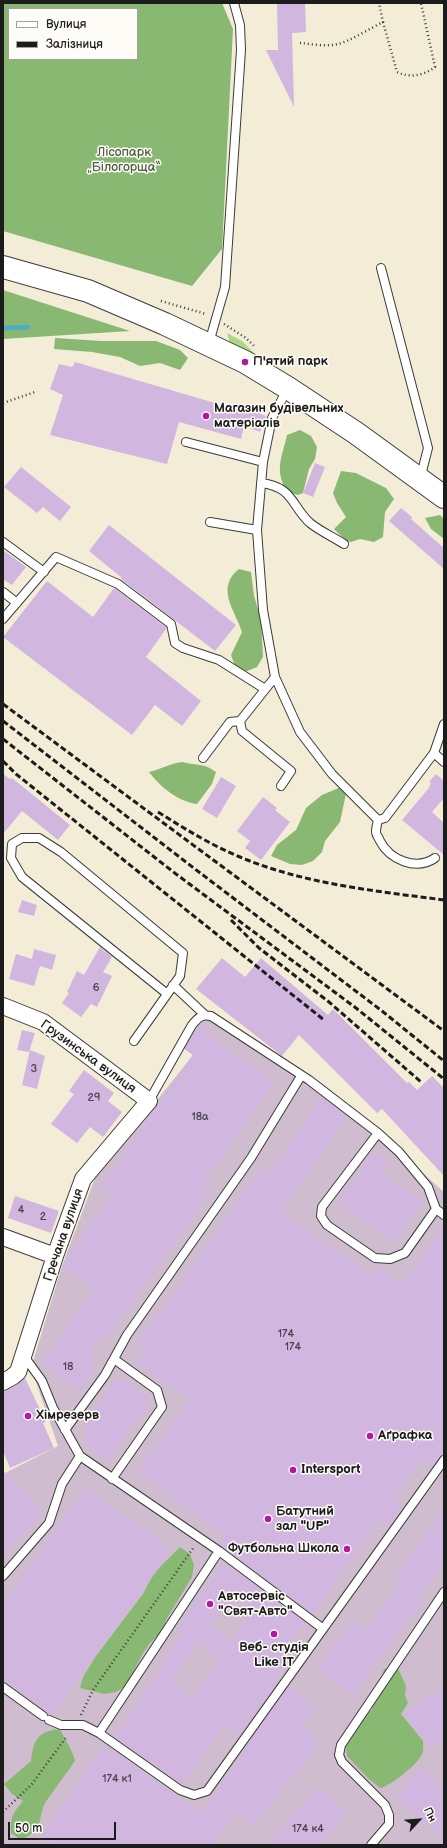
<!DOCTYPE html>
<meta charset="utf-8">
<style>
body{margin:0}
#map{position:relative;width:447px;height:1848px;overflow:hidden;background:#f3edd8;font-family:"Balsamiq Sans",sans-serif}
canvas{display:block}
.frame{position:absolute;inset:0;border:4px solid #1c1c1c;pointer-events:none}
.legend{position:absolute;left:8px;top:8px;width:130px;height:52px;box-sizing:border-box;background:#fdfcf7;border:1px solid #a3a29f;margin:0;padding:5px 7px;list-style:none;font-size:12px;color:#1c1c1c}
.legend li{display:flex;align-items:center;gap:8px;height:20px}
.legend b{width:20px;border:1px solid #a3a29f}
.north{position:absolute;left:399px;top:1800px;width:40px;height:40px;-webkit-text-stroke:3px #fdfcf7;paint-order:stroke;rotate:64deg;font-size:11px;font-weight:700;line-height:16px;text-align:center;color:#1c1c1c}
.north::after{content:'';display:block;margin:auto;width:14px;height:18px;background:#1c1c1c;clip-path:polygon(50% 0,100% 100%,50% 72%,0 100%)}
.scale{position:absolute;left:8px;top:1822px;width:108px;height:18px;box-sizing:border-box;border:2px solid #1c1c1c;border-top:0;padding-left:5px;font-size:12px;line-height:14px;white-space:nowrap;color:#1c1c1c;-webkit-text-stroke:3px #fdfcf7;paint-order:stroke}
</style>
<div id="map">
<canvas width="447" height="1848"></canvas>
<div class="frame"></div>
<ul class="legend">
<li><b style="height:5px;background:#fff"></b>Вулиця</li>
<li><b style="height:5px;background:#1c1c1c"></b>Залізниця</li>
</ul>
<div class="north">Пн</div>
<div class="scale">50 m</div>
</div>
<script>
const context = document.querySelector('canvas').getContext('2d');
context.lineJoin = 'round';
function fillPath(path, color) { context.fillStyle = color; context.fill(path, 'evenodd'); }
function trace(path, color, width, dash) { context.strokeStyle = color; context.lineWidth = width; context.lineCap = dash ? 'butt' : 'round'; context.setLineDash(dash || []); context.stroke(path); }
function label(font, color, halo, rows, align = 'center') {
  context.font = font + ' "Balsamiq Sans",sans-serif'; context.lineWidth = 3; context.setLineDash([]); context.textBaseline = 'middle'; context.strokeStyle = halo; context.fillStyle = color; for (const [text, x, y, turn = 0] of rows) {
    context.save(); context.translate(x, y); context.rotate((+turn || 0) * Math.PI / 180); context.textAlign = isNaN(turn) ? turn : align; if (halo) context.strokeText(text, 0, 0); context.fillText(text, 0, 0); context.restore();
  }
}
fillPath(new Path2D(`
 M205,1012L366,1122L444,1192V1845H3V1474L58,1446L31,1368L62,1266L95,1178L193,1055L180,1046Z`), '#cfbdcf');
fillPath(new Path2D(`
 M227,333L242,341L262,361L230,343Z`), '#acd884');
fillPath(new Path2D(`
 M3,3H222L233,29L222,249L192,286L3,231ZM9,9H137V59H9Z
 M3,290L130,331L3,339Z
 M55,338L102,341H156L180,350L188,358L180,370L160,363L140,366L120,357L92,352L54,349Z
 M300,430L311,436L317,447L315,459L309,469L303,493L298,495L287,492C274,469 282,458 287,435Z
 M341,471L356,473L386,488L394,499L385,512L383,537L374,542L360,539L351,542L346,541L334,529L346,517L337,503L333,493Z
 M440,515L444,519V539L431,529L425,518Z
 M239,569L251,572L254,596L261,619L263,657L257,667L245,672L235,666L231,655L242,632C235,610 215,588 239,569Z
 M183,762C198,766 204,763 216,772L212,784L197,804C179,802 160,787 149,772C162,769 171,763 183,762Z
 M348,784L340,822L325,841L322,852L313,861L302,865L290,864L271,856L277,845L296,830L306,808L322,795Z
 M180,1547L190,1554L194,1565L192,1577L166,1620L162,1631L150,1643L143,1653L126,1686L116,1692L104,1694L80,1688L83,1677L96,1656L143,1594L154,1573Z
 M397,1666L406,1686L405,1695L408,1703L401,1714L423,1741C423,1744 424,1750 422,1754C418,1764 391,1786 380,1788L369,1779L347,1756L345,1741L357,1724L372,1710L384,1669Z
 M60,1729C65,1741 72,1748 75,1761C66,1774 56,1787 47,1800C35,1818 48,1827 21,1840L11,1833C10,1817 13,1813 23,1801L12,1794L4,1784L31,1761C33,1740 38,1731 60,1729Z`), '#89b872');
trace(new Path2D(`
 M3,328L28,327`), '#48aec8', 4.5);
fillPath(new Path2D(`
 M277,3H305L306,32L292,33L294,107L266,50H278Z
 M75,362L249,413L251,410L266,416L260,432L244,426L241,439L179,422L167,464L50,435L63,395L50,389L59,364L72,367Z
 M315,463L325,467L313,497L303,493Z
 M21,467L71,507L60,521L43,507L37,513L4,487Z
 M401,508L412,517L411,519L444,548V569L389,521Z
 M109,525L236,625L215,651L121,579L122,578L89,551Z
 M3,550L26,567L12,585L3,579Z
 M47,581L93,617L114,588L166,627V629L146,657L201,701L182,726L155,705L132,735L3,637Z
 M3,774L10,779L12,778L70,825L58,840L22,811L3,834Z
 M436,774L444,781V798L432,812L444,823V855L402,820L428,789L431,783L429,782Z
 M221,777L236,786L217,818L202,809Z
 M263,797L277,808L275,810L290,822L261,860L245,848L250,841L237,831Z
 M22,900L37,905L34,916L18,912Z
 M100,947L112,957L103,972L112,976L97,1007L91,1004L81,1017L62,1003L69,993L67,992L77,971L84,975Z
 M34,949L56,955L52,970L40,966L34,986L9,979L16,954L32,959Z
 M222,958L245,977L261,958L328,1015L333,1009L407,1083L409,1082L417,1090L432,1076L444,1088V1176L382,1109L377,1113L299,1035L282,1056L196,989Z
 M201,1024L210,1031L208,1035L274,1082L201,1186L210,1192L105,1341L100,1337L88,1352L94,1357L89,1364L96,1369L80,1392L41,1364L94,1289L62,1266L111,1195L100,1188L193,1055L185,1049Z
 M22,1030L35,1033L29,1052L17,1050Z
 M30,1050L45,1056L37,1089L22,1085Z
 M84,1070L114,1093L108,1101L122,1112L103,1137L90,1127L77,1143L51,1124L74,1094L69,1091Z
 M322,1097L347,1116L281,1212L372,1276L379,1266L403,1284L444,1225V1452L432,1467L421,1459L394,1498L402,1504L388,1526L379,1520L314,1613H312L220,1545L226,1535L138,1472L189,1399L136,1363L145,1350L137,1345L262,1167L269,1172Z
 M373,1152L387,1163L381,1172L422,1202L393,1243L337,1203Z
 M15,1196L59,1211L51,1233L8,1218Z
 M25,1378L46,1422L43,1423L54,1448L10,1468L3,1451V1392L17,1385Z
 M123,1378L151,1399L107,1461L93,1452L95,1449L84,1441L87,1419L114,1383Z
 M3,1471L40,1506L35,1511L40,1516L3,1555Z
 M86,1488L172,1550L52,1715L3,1679V1603Z
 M444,1508V1561L417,1598L422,1601L353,1695L318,1669L353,1622L365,1631L399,1584L392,1579L421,1540L422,1541Z
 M224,1562L305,1622L281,1657L287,1661L276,1676L280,1679L240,1735L224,1724L182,1785L114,1737L163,1667L160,1665L182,1632L178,1628ZM233,1593L255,1609L232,1641L210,1625ZM197,1642L219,1659L193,1697L170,1681Z
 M289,1686L316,1708L302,1726L317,1737L313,1741L314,1751L253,1825L237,1811L212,1845H57L42,1835L104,1745L106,1747L107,1746L201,1813Z
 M444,1689V1738L432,1747L405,1715L435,1691L438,1694Z
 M420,1768L444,1787V1838L396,1798Z
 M318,1787L348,1813L320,1845H267Z`), '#d1b6e0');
const lane = new Path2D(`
 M381,268L428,448L420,479
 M209,343L225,287L241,50L240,25L234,3
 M186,442L263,462
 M261,483C294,487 291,506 310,523C320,531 333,537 344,544
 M210,522L257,530
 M3,542L44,572
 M3,592L17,603
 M3,619L56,557L118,584L171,624L175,643L183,648L219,660L265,689
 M275,677L300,732L332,774L378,820L385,818L434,753L444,762
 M434,753L444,724
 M203,758L230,722L240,721
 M281,786L291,771L242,731L240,721L275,677L263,610L257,530L263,462L272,418L288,388
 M378,820C377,824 376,829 376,832C376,835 379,838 380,841C390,860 416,871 435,858
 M173,985L205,1015
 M134,1041L180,976L183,953L61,852L39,838H22L12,844L11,858L22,877L166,993
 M149,1101L192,1025C198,1018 201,1014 211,1016L309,1080L378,1133L399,1152L428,1187L436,1209L444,1215
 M378,1133L322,1207L321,1216L327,1225L375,1258L390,1259L405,1253L436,1209
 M24,1356L42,1381L53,1408L80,1456L219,1551L322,1628
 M65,1430L105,1375L127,1335L251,1158L301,1076
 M112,1479L162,1407L157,1390L114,1359
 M3,1576L49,1523L62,1484L80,1456
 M3,1687L43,1716
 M49,1720L61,1725H83L99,1733L180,1790L194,1795L207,1791L444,1460
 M99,1733L219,1551
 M371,1845L389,1824V1815L385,1805L342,1762L339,1755L341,1745L444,1592`);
const street = new Path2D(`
 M3,1006L43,1022L149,1101L83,1179L55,1256L18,1372L12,1377L3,1382
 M3,1237L55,1256`);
const secondary = new Path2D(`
 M3,267L88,291L165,324L245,362L288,388L356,433L444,497`);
trace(lane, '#3c3b38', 10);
trace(street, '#3c3b38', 18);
trace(secondary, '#3c3b38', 24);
trace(new Path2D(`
 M383,22L397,72C410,78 423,76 435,67L421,3
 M300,43C312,44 326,47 338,44C350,41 371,28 383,22L379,3
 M161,301L206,314
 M224,324L246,338L254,346
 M3,403L35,392
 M81,1715L93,1690L194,1547
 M3,1812L32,1784L67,1736`), '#3c3b38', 2.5, [1, 3]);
trace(lane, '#fff', 8);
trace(street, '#fff', 16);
trace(secondary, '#fff', 22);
trace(new Path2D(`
 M3,704L444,1031
 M3,721L195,869L382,1011L444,1061
 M3,739L176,874L356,1008L444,1079
 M3,761L16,774L324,1020
 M158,812C185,829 211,845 240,857C304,884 376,891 444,900
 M231,920L259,948L329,1002L421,1082`), '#1c1c1c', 3, [6, 3]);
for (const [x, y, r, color] of [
 [245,362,4,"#b5179e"],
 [206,416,4,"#b5179e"],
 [28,1416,4,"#b5179e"],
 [370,1436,4,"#b5179e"],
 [293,1470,4,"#b5179e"],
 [268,1519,4,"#b5179e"],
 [347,1549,4,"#b5179e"],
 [210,1604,4,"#b5179e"],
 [274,1634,4,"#b5179e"]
]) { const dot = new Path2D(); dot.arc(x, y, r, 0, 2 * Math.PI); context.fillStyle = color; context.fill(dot); trace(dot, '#fdfcf7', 1.5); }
label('11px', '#49424d', null, [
 ["6",96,988],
 ["3",34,1069],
 ["29",94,1098],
 ["18а",200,1117],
 ["4",21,1210],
 ["2",43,1217],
 ["174",286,1334],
 ["174",293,1347],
 ["18",68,1367],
 ["174 к1",117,1779],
 ["174 к4",308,1829]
]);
label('13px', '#4e5e40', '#fdfcf7', [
 ["Лісопарк",124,153],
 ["„Білогорща“",124,168]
]);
label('bold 13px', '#1c1c1c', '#fdfcf7', [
 ["П'ятий парк",253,362],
 ["Магазин будівельних",214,409],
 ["матеріалів",214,424],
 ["Хімрезерв",36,1416],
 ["Аґрафка",378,1436],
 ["Intersport",301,1470],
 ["Батутний",276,1512],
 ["зал \"UP\"",276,1527],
 ["Футбольна Школа",339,1549,"right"],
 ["Автосервіс",218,1597],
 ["\"Свят-Авто\"",218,1612],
 ["Веб- студія",274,1648,"center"],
 ["Like IT",274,1663,"center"]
], 'left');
label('13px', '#1c1c1c', '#fdfcf7', [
 ["Грузинська вулиця",88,1057,36],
 ["Гречана вулиця",64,1235,-71]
]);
</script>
